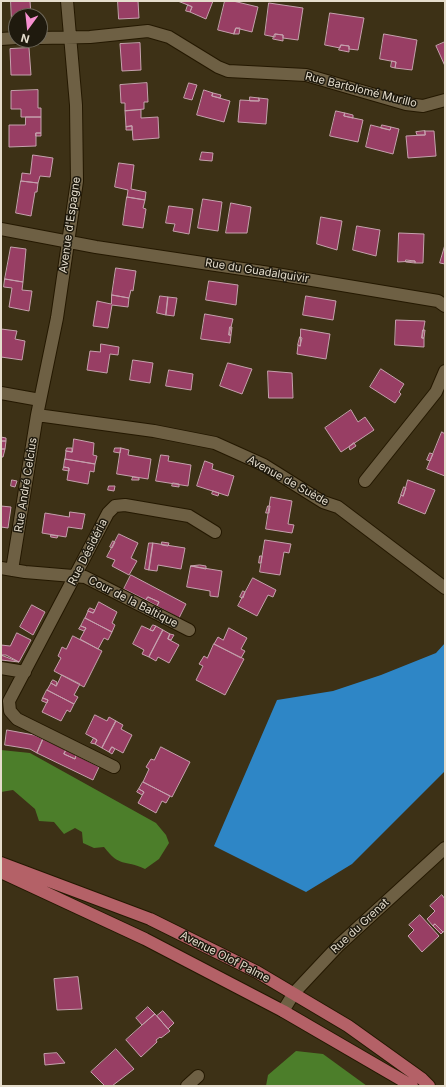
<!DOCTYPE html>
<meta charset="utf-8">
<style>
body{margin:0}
#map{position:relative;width:446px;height:1087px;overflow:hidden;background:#3d3116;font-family:Inter,sans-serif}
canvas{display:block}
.frame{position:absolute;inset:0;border:2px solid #e5ddcd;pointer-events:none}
.north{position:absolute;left:8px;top:8px;width:40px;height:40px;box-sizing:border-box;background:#1f1a0e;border:1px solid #6e685a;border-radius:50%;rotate:195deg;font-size:11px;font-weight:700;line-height:16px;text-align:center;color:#e5ddcd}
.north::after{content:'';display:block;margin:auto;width:14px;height:18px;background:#f690d0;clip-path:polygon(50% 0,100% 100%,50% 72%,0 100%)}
</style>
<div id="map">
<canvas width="446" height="1087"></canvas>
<div class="frame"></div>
<div class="north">N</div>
</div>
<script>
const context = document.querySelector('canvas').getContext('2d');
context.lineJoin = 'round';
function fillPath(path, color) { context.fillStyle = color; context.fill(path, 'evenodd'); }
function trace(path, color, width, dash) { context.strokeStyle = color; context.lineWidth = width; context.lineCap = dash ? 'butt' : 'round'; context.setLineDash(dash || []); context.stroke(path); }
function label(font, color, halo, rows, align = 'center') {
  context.font = font + ' Inter,sans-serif'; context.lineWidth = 3; context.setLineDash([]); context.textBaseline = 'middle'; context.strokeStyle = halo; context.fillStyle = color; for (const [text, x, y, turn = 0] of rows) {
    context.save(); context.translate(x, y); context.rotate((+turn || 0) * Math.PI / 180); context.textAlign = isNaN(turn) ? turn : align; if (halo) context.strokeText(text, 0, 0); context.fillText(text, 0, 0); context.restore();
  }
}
fillPath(new Path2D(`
 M1,750L30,753L156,823L166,835L169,843L159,859L145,869C124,859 120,868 104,847L94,848L83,843L82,832L75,828L64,834L54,822L39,821L35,809L13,790L1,792Z
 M296,1051L323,1054L367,1086H266L268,1075Z`), '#4c7e2a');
fillPath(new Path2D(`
 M445,643V771L352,864L306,892L214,846L277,700L333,691L381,675L436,653Z`), '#2e86c6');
const building = new Path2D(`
 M11,1H30L31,16H16V23H12Z
 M118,1H138L139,18L119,19Z
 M178,1H213L206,19L190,12L192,7Z
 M225,1H233L258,7L252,32L236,28L234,34L218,30Z
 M269,3L303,8L298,40L283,38V35L275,34V37L265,35Z
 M188,5L192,7L190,12L186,11Z
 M330,13L364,18L358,50L349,49V46L341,45L340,48L325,45Z
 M236,28H240L239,34H234Z
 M275,34L283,35V41L273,39Z
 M384,34L417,40L412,70L395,68L396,62L380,59Z
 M445,42V66L436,46Z
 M140,43L141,70L122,71L120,44Z
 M341,45L349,46V52L339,50Z
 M29,48L31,75H11L10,49Z
 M392,61L396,62L395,68L391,67Z
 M147,83L148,102H144V109L125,111V103H121L120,85Z
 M189,83L197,85L192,100L184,98Z
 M38,90V108H41V117H21V109H11V91Z
 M204,90L213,93L212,96L230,101L224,122L197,115Z
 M213,93L221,95L220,98L212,96Z
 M250,97L259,98V101H250Z
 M259,98L268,99L266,124L238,122L240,100L259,101Z
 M141,110V118L158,117L159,138L133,140L132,126L126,127L125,111Z
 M336,111L345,113L344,116L363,120L358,142L330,136Z
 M345,113L353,115V118L344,116Z
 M26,117H41V133H36V146L9,147V125H25Z
 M371,125L390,130L391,127L399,129L393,154L366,147Z
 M382,125L391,127L390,130L381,128Z
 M132,126V130H126V127Z
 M425,131H434L436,156L408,158L406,136L425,135Z
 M425,131V135H417L416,132Z
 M36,133H41V136H36Z
 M202,152L213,153L212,161L200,160Z
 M33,155L53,158L50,177L40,176L38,183L21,181L22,173L30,174Z
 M119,163L134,165L131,189L146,192L145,200L127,197L128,190L115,187Z
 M21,181L38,183L37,192H35L31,216L16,213Z
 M127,197L145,200L143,208L146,209L143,228L123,225Z
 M203,199L222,202L218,231L198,228Z
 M231,203L251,207L247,233H226Z
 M169,206L193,209L189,234L173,231L175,224L166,223Z
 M321,217L342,221L337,250L317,244Z
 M357,226L380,230L376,256L353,250Z
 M399,233L424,234L423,263H415V261L398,262Z
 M445,245V264L440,263Z
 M11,247L26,249L23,282L5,279Z
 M406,260L415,261V263L406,262Z
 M116,268L136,271L133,291L131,290L129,298L112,295Z
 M5,279L23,282L22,290L32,291L29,311L9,307L12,288L4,287Z
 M209,281L238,285L236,305L206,300Z
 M112,295L129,298L128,307L112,305L108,328L93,326L97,301L111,304Z
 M160,296L168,297L166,315L157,313Z
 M306,296L336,301L333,320L303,315Z
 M168,297L177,298L174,316L166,315Z
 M205,314L233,319L229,335H231L230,343L201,339Z
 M396,320L425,321L422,338H424V347L395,345Z
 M230,327H232L231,335H229Z
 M1,329L17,331L15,339L25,341L22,360L1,357Z
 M301,329L330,334L326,359L297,354L298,345L300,346Z
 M423,330H425L424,338H422Z
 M300,337L302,338L300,346L298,345Z
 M101,344L119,347L118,355L110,354L107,373L87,370L90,351L100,352Z
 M133,360L153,363L150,383L130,380Z
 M228,363L252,369L242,394L220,386Z
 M381,369L404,384L399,392L401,394L395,403L370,387Z
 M169,370L193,374L191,390L166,386Z
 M268,371L292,373L293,398H269Z
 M351,410L358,422L365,417L374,430L341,452L325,428Z
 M442,432L445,434V476L427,469Z
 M1,437L6,438V441H1Z
 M74,439L94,443L93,455L97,456L95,464L65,459L66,451L72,452Z
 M1,441H6L5,449H1Z
 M354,443L356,446L350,450L349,447Z
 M67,448H72V452L66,451Z
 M115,448H121L120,453L114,452Z
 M121,448L129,450L128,455L151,459L148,479L117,474Z
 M1,449H5L3,457H1Z
 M430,453L433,454L430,461L427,460Z
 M161,455L169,456L168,461L191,465L188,486L156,481Z
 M65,459L95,464L94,472L90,471L88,484L67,480L69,468L64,467Z
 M205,461L213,464L212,469L234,476L228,496L197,486Z
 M64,467L69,468V471L63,470Z
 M133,477L139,478V480H132Z
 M12,480L17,481L15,487L11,486Z
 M408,480L435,490L425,514L398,503L401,495L403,496Z
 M173,483L179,484V487L172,486Z
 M109,486H115L114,491L108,490Z
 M404,487L406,488L403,496L401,495Z
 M213,491L219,493L218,496L212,494Z
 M271,497L292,501L288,524L294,525L292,533L266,529Z
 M1,506L11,507L8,528L1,527Z
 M268,506H270L269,513H266Z
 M70,512L85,514L82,529L68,527L66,537L42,533L45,513L69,517Z
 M119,534L138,543L131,558L137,561L129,575L112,566L115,560L107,557Z
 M51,535L58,536L57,538L51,537Z
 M265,540L291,544L289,553L284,552L280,575L260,572Z
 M113,541L115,542L112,548L110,547Z
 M162,542L169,543L168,546L162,545Z
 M149,543H153L149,570L145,569Z
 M153,543L185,548L181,569L158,565L157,571L149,570Z
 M260,556H262L261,563H259Z
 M200,565L206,566V569L191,566Z
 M191,566L222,571L218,597L210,596V591L187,587Z
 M131,575L186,604L179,618L157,606L159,602L148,597L146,600L124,589Z
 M253,578L276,590L273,597L268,595L257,616L238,606Z
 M243,591L245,592L243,598L240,597Z
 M148,597L159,602L157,606L146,600Z
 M99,602L117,612L112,623L115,625L112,632L85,618L88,611L93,613Z
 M32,605L45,612L33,635L20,627Z
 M90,608L95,610L93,613L88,611Z
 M85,618L112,632L108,640L104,638L98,649L80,639L86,628L81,626Z
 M153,625L156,626L153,631L150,630Z
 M81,626L86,628L84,631L79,629Z
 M142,626L153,631L156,626L163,630L149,657L142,654L144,650L133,644Z
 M229,628L247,638L241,649L245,651L241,658L214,644L218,637L223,640Z
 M163,630L170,634L168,639L179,645L169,663L158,657L156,661L149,657Z
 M17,633L31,640L19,662L1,655V645L10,646Z
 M170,634L174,635L171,640L168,639Z
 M73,636L102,651L84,687L54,671L61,658L58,656L62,647L66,649Z
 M214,644L244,659L225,695L196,680L203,666L199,664L204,656L207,658Z
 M1,655H6L19,662L1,660Z
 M62,675L80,684L74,695L78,697L74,704L47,690L51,683L56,686Z
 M53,680L57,682L56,686L51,683Z
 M47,690L74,704L70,712L67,710L61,721L42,712L48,700L43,698Z
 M43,698L48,700L47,703L42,701Z
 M95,715L107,721L109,717L116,721L102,748L95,744L97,740L86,734Z
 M116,721L123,725L121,729L132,735L123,753L112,747L109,752L102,748Z
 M7,730L34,735L43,739L37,753L30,749L5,745Z
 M94,738L97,740L95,744L91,743Z
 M43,739L66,750L64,754L75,759L76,755L99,767L93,780L37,753Z
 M112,747L115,749L112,754L109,752Z
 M161,747L190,762L172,797L143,782L149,769L146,767L151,759L154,760Z
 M66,750L76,755L75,759L64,754Z
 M143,782L170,796L166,803L162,801L156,813L138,803L144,792L139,789Z
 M139,789L144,792L142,795L137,792Z
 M442,895L445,899V931L443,932L435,924L433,926L427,919L435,911L430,906Z
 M420,915L439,936L422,952L408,936L414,930L409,925Z
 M435,924L443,932L441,934L433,926Z
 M78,977L82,1009L57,1010L54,979Z
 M148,1007L155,1014L142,1025L136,1018Z
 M163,1011L174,1023L168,1029L157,1016Z
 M155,1014L170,1031L161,1038L160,1037L156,1040L157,1042L141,1057L126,1040Z
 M116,1049L134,1069L112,1086H105L91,1072Z
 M57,1053L65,1063L45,1065L44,1054Z`);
fillPath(building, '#983e64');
trace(building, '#c5a1ad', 1);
const minor = new Path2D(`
 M40,38L90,37L148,31L169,37L218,67L228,71L306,75L406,104L423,106L445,100
 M1,39L16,38
 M1,229L96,247L276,274L438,301L445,306
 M1,393L40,400
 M37,415L154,431L215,443L264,465L323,502L338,507L445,588
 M365,481L436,392L445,371
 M1,568L25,572L85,577L189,630
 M12,570L37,415L57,318L77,181L76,105L67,1
 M1,668L25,672
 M114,767L17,719L10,711L9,701L108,513L115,506L125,505L189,516L215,532
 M283,1011L294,993L339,945L445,848
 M187,1086L198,1076`);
const major = new Path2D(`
 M1,863L150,919L257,972L348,1026L422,1079L429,1086
 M1,872L145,939L283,1011L412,1086`);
trace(minor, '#241800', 14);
trace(major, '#241800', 14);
trace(minor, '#6e6044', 12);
trace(major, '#b46167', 12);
label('11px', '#e5ddcd', '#1f1a0e', [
 ["Rue Bartolomé Murillo",361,90,14],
 ["Avenue d'Espagne",70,225,-82],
 ["Rue du Guadalquivir",257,271,9],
 ["Avenue de Suède",288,481,29],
 ["Rue André Celcius",26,485,-81],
 ["Rue Désidéria",88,552,-63],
 ["Cour de la Baltique",133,602,27],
 ["Rue du Grenat",360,926,-43],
 ["Avenue Olof Palme",225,957,27]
]);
</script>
